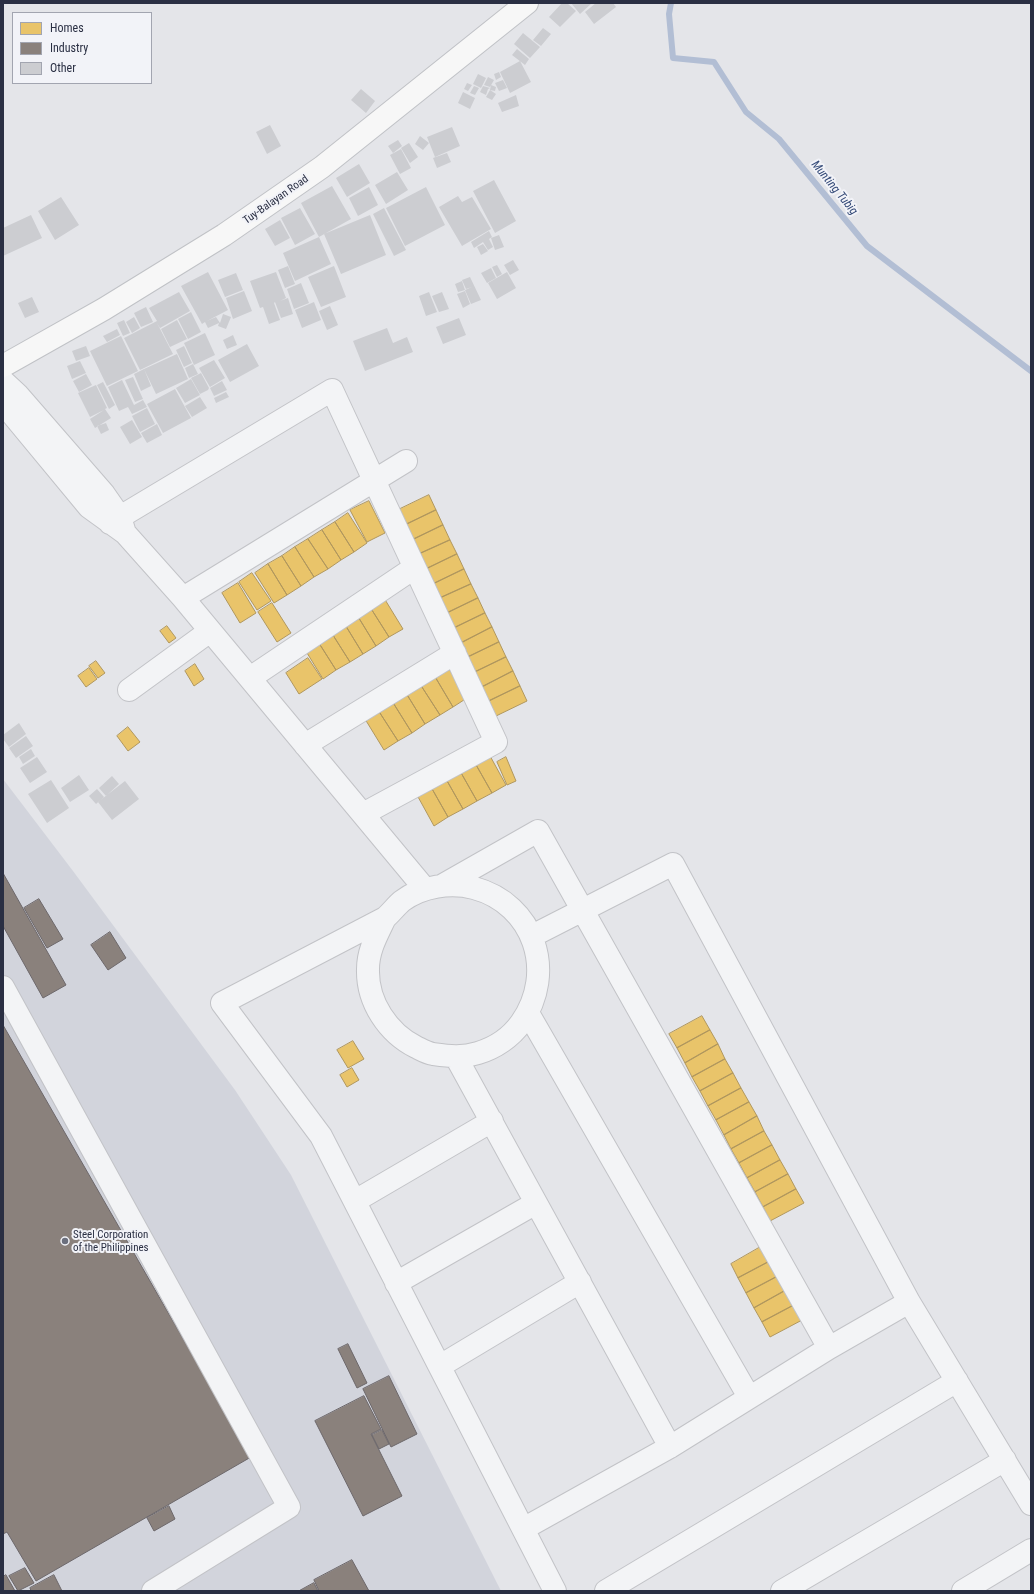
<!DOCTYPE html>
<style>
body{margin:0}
#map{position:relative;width:1034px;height:1594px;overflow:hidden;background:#e4e5e9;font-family:"Roboto Condensed",sans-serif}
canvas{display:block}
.frame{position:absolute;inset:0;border:4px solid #2a2f43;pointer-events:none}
.legend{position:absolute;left:12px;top:12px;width:140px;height:72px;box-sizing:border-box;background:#f2f3f8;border:1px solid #a2a5b0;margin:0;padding:5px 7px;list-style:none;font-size:12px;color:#2a2f43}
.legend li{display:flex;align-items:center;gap:8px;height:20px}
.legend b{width:20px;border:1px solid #a2a5b0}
</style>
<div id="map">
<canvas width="1034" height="1594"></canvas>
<div class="frame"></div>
<ul class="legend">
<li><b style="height:11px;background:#e9c46a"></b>Homes</li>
<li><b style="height:11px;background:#8a817c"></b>Industry</li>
<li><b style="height:11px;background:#cccdd1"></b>Other</li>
</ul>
</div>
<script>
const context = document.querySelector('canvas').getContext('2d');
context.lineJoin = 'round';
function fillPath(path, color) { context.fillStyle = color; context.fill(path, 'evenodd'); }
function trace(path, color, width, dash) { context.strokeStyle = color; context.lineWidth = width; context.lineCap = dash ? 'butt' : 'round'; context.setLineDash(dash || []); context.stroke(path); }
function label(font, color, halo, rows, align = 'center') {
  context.font = font + ' "Roboto Condensed",sans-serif'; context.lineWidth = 4; context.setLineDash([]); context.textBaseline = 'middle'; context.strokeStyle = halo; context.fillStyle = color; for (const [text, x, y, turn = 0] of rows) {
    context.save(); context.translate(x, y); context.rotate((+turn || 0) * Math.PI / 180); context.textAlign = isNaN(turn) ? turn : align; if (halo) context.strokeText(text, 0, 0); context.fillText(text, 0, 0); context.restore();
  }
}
fillPath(new Path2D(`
 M3,779L73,871L235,1090L291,1175L501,1591H3Z`), '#d2d4dc');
const homes = new Path2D(`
 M429,495L436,510L405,525L398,510Z
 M369,501L385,533L367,542L350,510Z
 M436,510L443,525L412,540L405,525Z
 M348,513L367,543L354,552L335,522Z
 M335,522L354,552L341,560L322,530Z
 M443,525L450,540L419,554L412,540Z
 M322,530L341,560L328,569L308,539Z
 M308,539L328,569L314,577L295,547Z
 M450,540L457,554L426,569L419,554Z
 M295,547L314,577L301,586L282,556Z
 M457,554L464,569L433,584L426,569Z
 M282,556L301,586L287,595L268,564Z
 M268,564L287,595L274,603L255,573Z
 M464,569L471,584L440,598L433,584Z
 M252,573L271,601L257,610L239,582Z
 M238,583L256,613L240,623L222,593Z
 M471,584L478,598L447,613L440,598Z
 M384,598L403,629L389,637L370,607Z
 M478,598L485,613L454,628L447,613Z
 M272,603L291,633L277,642L258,612Z
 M370,607L389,637L376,646L357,615Z
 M485,613L492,627L461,643L454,628Z
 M357,615L376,646L363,654L344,623Z
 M344,623L363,654L350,662L331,632Z
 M167,626L176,638L169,643L160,631Z
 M492,627L499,642L468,657L461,643Z
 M331,632L350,662L336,670L317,640Z
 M317,640L336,670L323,679L304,648Z
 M499,642L506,657L475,672L468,657Z
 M506,657L513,671L482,687L475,672Z
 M308,658L322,679L299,694L286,673Z
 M96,661L105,673L98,678L89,666Z
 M195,664L204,679L194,686L185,671Z
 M448,667L467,698L453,707L434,675Z
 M89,668L97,679L86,687L78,676Z
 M513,671L520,686L489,701L482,687Z
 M434,675L453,707L440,715L420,684Z
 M420,684L440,715L425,724L406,693Z
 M520,686L527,701L496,716L489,701Z
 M406,693L425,724L412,733L392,701Z
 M392,701L412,733L398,741L378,710Z
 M378,710L398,741L384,750L365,719Z
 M128,727L140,742L128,751L117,736Z
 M489,754L506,785L492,793L475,763Z
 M506,757L516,781L507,785L497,762Z
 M475,763L492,793L477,801L460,771Z
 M460,771L477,801L463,809L446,779Z
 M446,779L463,809L448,817L431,787Z
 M431,787L448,817L434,826L417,795Z
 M702,1016L710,1030L677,1048L669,1034Z
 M710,1030L718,1044L685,1063L677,1048Z
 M353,1041L364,1059L348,1068L337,1050Z
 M718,1044L725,1059L692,1077L685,1063Z
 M725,1059L733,1073L700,1091L692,1077Z
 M352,1068L359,1080L347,1087L340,1075Z
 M733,1073L741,1088L708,1106L700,1091Z
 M741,1088L749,1102L716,1120L708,1106Z
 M749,1102L757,1116L724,1135L716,1120Z
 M757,1116L764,1131L731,1149L724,1135Z
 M764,1131L772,1145L739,1163L731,1149Z
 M772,1145L780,1160L747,1178L739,1163Z
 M780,1160L788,1174L755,1192L747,1178Z
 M788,1174L796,1189L763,1207L755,1192Z
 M796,1189L804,1203L770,1221L763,1207Z
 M764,1245L772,1260L738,1278L731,1264Z
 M772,1260L780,1275L746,1293L738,1278Z
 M780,1275L788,1289L754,1308L746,1293Z
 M788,1289L796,1304L762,1322L754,1308Z
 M796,1304L804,1319L770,1337L762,1322Z`);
fillPath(homes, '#e9c46a');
trace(homes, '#b0975e', 1);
const industry = new Path2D(`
 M3,873L66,985L43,998L3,926Z
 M39,899L63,939L47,948L24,908Z
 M110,932L126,958L108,970L91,945Z
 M3,1025L251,1457L36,1581L7,1532L3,1534Z
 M348,1344L367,1383L357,1388L338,1349Z
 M389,1376L417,1434L391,1447L363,1389Z
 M364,1396L381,1429L371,1434L402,1496L363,1516L315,1421Z
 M382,1430L389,1444L379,1449L372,1435Z
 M169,1506L175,1519L154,1531L147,1518Z
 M352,1560L369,1591H319L314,1580Z
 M25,1568L34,1583L18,1591L9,1576Z
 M6,1575L15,1591H3V1577Z
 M54,1575L62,1591H31L30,1588Z
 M314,1583L318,1591H299Z`);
fillPath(industry, '#8a817c');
trace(industry, '#6d686b', 1);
trace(new Path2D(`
 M671,3L669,14L673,58L714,62L746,112L779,139L867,246L1031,371`), '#b2bed4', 6);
fillPath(new Path2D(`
 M562,3H567L576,11L560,27L549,17Z
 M571,3H592L580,14Z
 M596,3H613L616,7L594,24L585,12Z
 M543,28L551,34L541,46L533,40Z
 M523,33L540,47L530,58L514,44Z
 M517,49L529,59L525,65L512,55Z
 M520,61L531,82L510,93L500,72Z
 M499,72L501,77L496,80L494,74Z
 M478,74L486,78L481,88L473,84Z
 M488,77L494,80L490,87L484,85Z
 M503,80L507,88L499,91L495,83Z
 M467,83L472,85L468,91L464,89Z
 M491,85L496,87L495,91L490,90Z
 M474,86L479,88L475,95L470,93Z
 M483,86L490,88L488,89L486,95L480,92Z
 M361,89L375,101L366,113L351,100Z
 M490,90L496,94L492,100L486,97Z
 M463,92L475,98L470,109L458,103Z
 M516,95L519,106L502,112L498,103Z
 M270,125L281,146L267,154L256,132Z
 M452,127L460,146L435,157L427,137Z
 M420,136L429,143L423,150L415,144Z
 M398,140L402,146L393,153L388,146Z
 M409,143L418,157L410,163L401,148Z
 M401,149L411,168L400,174L390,155Z
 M447,153L451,162L437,168L433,158Z
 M359,164L370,183L347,197L336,178Z
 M397,172L408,190L386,204L375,185Z
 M494,180L516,221L495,233L473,191Z
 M332,186L351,219L319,237L301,203Z
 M369,187L378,205L358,216L349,198Z
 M426,187L445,225L405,246L386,208Z
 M458,196L462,202L472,197L491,229L462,246L439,207Z
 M61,197L79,225L55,240L38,211Z
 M300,208L315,234L295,245L281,218Z
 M384,208L406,250L394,256L373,214Z
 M31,215L42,238L3,256V228Z
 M370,215L386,255L341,274L324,234Z
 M280,220L290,238L275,246L265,229Z
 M489,231L492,237L489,239L493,247L488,250L483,242L474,248L471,242Z
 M499,235L504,247L495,250L491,238Z
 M319,237L331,264L295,281L283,253Z
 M483,244L488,251L481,255L477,247Z
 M513,260L519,270L510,275L504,265Z
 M497,265L502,274L497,277L492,267Z
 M288,266L295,284L285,288L278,270Z
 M334,266L346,297L321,307L308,277Z
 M491,268L496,278L487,283L481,273Z
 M208,272L228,310L207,321L216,317L220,323L223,314L231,317L226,329L218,326L219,323L208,328L205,322L202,324L181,286Z
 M276,272L286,298L280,301L288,298L293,314L281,318L275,302L274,303L280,320L269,324L263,307L260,308L250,281Z
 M507,272L516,288L497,299L488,283Z
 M236,273L243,290L225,297L218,280Z
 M470,277L481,300L471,304L465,290L472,287L466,289L462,280Z
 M462,281L465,290L458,292L455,284Z
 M301,283L309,303L294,309L287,289Z
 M244,291L252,311L233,319L226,298Z
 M465,291L470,304L463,308L457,294Z
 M179,292L190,311L160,328L157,323L173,354L140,370L124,338L157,321L149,308Z
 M429,292L437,312L426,316L419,296Z
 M442,292L449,309L439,312L432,296Z
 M32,297L39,312L25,318L18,303Z
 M314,302L321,320L302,328L295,310Z
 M330,306L338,325L327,330L319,311Z
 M146,307L153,322L141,327L134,313Z
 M191,312L201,332L188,339L178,319Z
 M134,317L140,328L132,333L126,322Z
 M459,318L466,335L443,344L436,327Z
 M124,320L130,333L123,336L117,323Z
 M177,320L187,339L170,347L161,329Z
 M387,328L393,343L407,337L413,352L365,371L353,341Z
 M117,329L120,335L107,342L103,336Z
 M205,333L215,355L194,365L184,343Z
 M233,335L237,345L227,349L223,340Z
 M121,336L138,371L107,386L90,351Z
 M247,344L259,366L230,382L218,360Z
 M86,346L90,356L76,361L72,351Z
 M184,346L192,363L184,367L176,350Z
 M177,354L188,379L156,394L144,369Z
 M214,360L225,378L210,387L199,368Z
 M80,361L86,373L72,379L67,366Z
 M193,364L198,374L189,378L185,368Z
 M144,369L151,386L141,391L134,374Z
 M201,373L209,388L208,390L200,394L191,378Z
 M86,374L92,385L79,392L73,381Z
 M133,377L143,399L135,402L125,380Z
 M191,379L200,395L185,403L176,388Z
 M122,380L134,405L143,400L147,407L132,414L128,407L119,411L108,387Z
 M222,381L227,390L214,396L210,388Z
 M103,382L115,405L109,409L97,385Z
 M96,385L107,408L105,409L111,418L95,428L90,419L104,410L90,417L78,393Z
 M175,389L191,418L163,433L147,404Z
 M226,392L229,397L216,403L214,398Z
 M200,397L207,408L192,417L185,406Z
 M147,408L155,424L140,432L132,416Z
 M132,420L142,437L130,444L120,427Z
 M106,423L109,430L101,434L97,426Z
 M157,424L162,435L147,443L141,433Z
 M19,723L26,734L9,747L3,739V735Z
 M26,736L33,746L16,758L9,748Z
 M31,749L35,756L23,764L19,757Z
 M37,757L47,772L30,783L20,768Z
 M79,775L89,790L70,802L61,788Z
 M112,776L119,784L106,796L99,788Z
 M51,780L69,808L47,823L28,794Z
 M125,781L139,799L112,820L98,802Z
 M97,789L104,797L96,804L89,796Z`), '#cccdd1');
const minor = new Path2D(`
 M3,381L17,394L104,494L120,517L124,530
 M3,403L89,507L125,533L183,598L425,889
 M110,523L332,390L496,742L363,814
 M183,598L406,461
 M250,678L414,568
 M129,690L210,631
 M305,745L455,653
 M443,885L538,831L829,1348
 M385,918C377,935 368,950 368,969C367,1002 388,1033 416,1047C422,1050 427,1053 433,1054C448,1056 462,1058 478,1053C495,1048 511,1037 521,1023C557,972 534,904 474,888C451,882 422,886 402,901C396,906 391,913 385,918L222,1003L321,1136L555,1591
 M532,936L673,864L909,1302L1031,1504
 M3,987L289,1507L153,1591
 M528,1013L749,1397
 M456,1057L670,1447
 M355,1201L492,1121
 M396,1283L536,1203
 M440,1366L580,1282
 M523,1529L670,1447L829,1348L909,1302
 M606,1591L957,1381
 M782,1591L1005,1460
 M963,1591L1031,1550`);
const major = new Path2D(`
 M3,366L104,309L224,235L322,167L527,3`);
trace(minor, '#c2c3c7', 24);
trace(major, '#c0c2c6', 24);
trace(minor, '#f3f4f6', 22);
trace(major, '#f7f7f7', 22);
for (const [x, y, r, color] of [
 [65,1241,4,"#6b6f7d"]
]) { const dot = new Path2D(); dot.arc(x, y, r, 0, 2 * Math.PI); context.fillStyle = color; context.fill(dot); trace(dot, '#f2f3f8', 1.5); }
label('11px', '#2a2f43', '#f2f3f8', [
 ["Tuy-Balayan Road",276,200,-35]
]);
label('11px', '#2a2f43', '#f2f3f8', [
 ["Steel Corporation",73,1235],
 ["of the Philippines",73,1248]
], 'left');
label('italic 12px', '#334977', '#f2f3f8', [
 ["Munting Tubig",834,188,51]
]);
</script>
